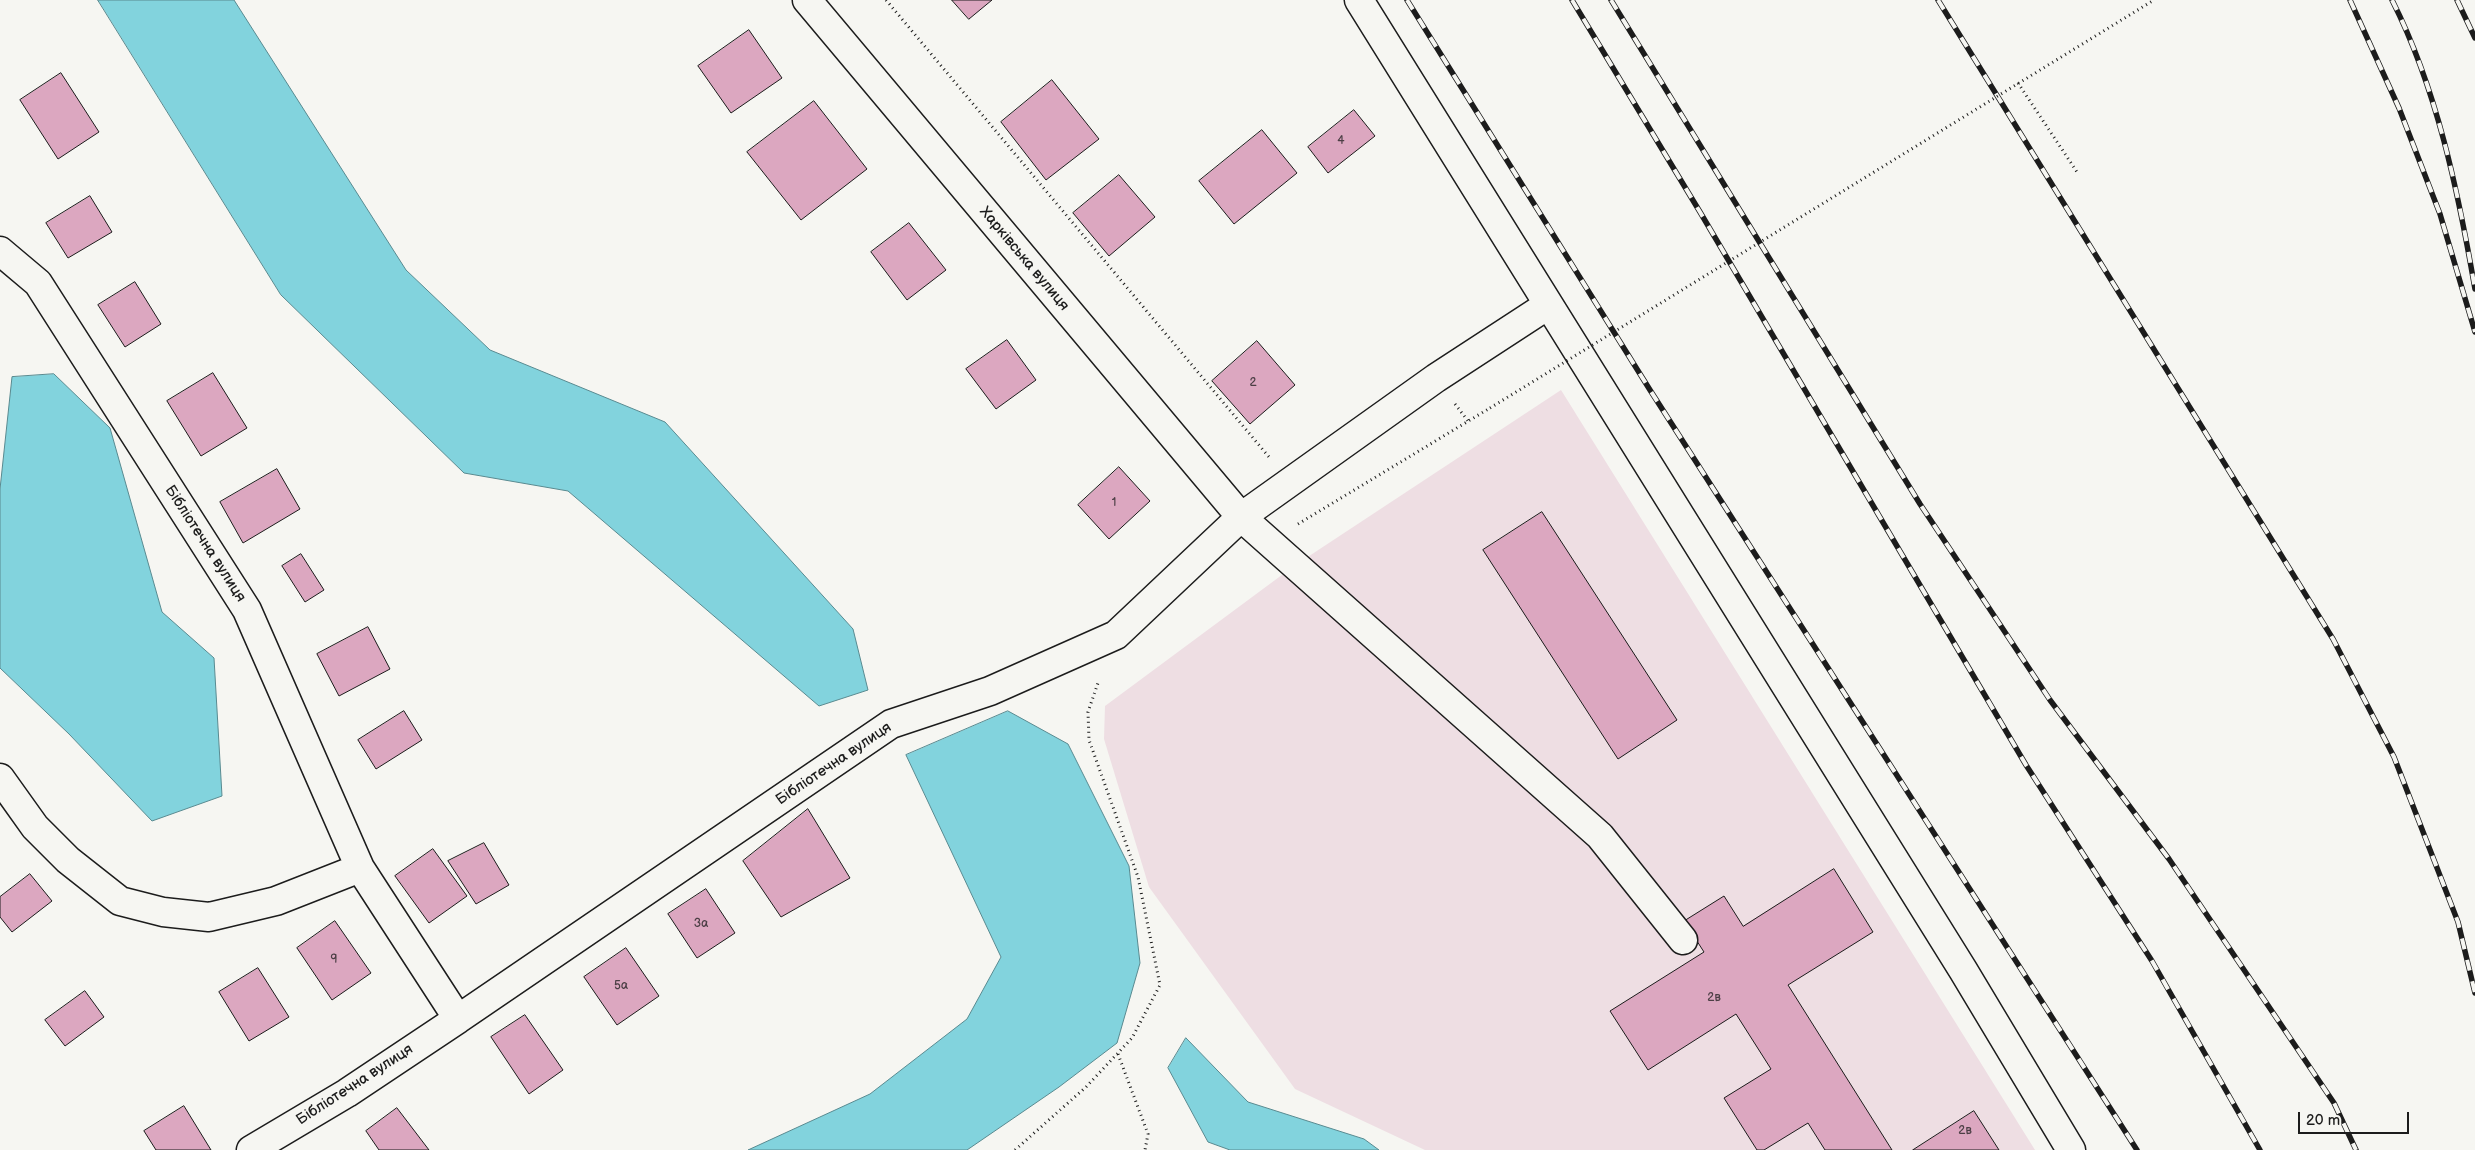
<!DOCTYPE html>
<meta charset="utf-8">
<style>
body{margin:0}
#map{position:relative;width:2475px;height:1150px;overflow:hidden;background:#f6f6f2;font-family:"Balsamiq Sans",sans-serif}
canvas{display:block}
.scale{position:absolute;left:2298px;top:1112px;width:111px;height:22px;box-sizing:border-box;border:2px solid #1c1c1c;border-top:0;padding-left:6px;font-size:15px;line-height:18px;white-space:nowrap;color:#1c1c1c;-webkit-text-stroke:4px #f6f6f2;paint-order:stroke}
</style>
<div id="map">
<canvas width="2475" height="1150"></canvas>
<div class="scale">20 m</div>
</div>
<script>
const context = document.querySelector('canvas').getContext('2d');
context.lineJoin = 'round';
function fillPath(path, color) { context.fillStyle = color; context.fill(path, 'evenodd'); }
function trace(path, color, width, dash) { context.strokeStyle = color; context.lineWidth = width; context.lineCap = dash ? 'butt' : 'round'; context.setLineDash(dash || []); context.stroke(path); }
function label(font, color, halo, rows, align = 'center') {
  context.font = font + ' "Balsamiq Sans",sans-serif'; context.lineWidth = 4; context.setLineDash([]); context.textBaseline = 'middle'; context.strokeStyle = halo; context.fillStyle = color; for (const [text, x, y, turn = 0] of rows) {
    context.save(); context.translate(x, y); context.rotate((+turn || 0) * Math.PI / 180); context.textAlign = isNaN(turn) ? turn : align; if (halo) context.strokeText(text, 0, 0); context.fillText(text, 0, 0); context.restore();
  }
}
fillPath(new Path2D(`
 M1561,390L2035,1150H1425L1295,1089L1149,887L1104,739L1105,706L1294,566Z`), '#eedee3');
const water = new Path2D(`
 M98,0H234L406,270L490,350L665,422L853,629L868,690L819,706L568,491L464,473L281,295Z
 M54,374L110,428L162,612L214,658L222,796L152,821L69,734L0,668V489L12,377Z
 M1008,711L1068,744L1129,866L1140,963L1117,1043L1059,1087L967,1150H748L870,1094L967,1019L1001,957L906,755Z
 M1186,1038L1248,1102L1364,1139L1379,1150H1230L1208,1142L1168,1068Z`);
fillPath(water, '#82d3dd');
trace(water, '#598a90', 1);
const building = new Path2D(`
 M952,0H992L969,19Z
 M749,30L782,78L731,113L698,66Z
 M61,73L99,132L58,159L20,100Z
 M1052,80L1099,139L1046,180L1001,122Z
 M814,101L867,169L801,220L747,152Z
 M1354,110L1375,136L1328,173L1308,147Z
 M1262,130L1297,173L1234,224L1199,181Z
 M1119,175L1155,217L1109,256L1073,213Z
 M90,196L112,232L68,258L46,223Z
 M909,223L946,270L907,300L871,252Z
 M135,282L161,324L125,347L98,305Z
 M1007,340L1036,380L996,409L966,369Z
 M1257,341L1295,385L1250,424L1212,381Z
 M213,373L247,428L201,456L167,401Z
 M1119,467L1150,501L1109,539L1078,505Z
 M277,469L300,509L243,543L220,502Z
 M1542,512L1677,720L1618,759L1483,550Z
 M301,554L324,590L305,602L282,566Z
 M368,627L390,669L339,696L317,654Z
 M404,711L422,740L376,769L358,740Z
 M808,809L850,878L781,917L743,861Z
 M484,843L509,885L476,904L448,861Z
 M433,849L467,896L429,923L395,876Z
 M1834,869L1873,932L1788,985L1892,1150H1825L1808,1123L1764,1150H1757L1724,1098L1771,1069L1736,1014L1648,1070L1610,1011L1704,952L1684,921L1724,896L1743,926Z
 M30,874L52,901L12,932L0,917V897Z
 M706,889L735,933L697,958L668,914Z
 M335,921L371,973L332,1000L297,948Z
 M626,948L659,996L617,1025L584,977Z
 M258,968L289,1017L249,1041L219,992Z
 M85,991L104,1017L65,1046L45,1020Z
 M525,1015L563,1070L529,1094L491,1037Z
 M184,1106L211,1150H156L144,1131Z
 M397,1108L429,1150H379L366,1131Z
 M1974,1111L1999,1150H1913Z`);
fillPath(building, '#dca7c0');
trace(building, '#1c1c1c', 1);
const minor = new Path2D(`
 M807,0L1241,517L1600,836L1683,940
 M1359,0L1963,970L2071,1150
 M0,251L38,283L247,610L360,868L458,1019L891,724L990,691L1116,635L1241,517L1436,378L1548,305
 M0,778L35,827L68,860L120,901L163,912L209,917L276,901L360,868
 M251,1150L347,1093L458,1019`);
trace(minor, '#1c1c1c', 31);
trace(new Path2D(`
 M886,0L1269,457
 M2018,83L2077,172
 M1455,404L1468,421
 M1298,524L1490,408
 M1118,1054L1148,1134L1145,1150
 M1015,1150L1086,1087L1132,1038L1160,985L1138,877L1089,740L1088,712L1099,680`), '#1c1c1c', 3, [1, 4]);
trace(minor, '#f6f6f2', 28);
const rail = new Path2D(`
 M1407,0L1650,390L2137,1150
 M1572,0L1700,212L2026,765L2152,961L2260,1150
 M1611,0L1920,504L2050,700L2169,859L2334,1103L2356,1150
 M1938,0L2333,639L2394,757L2458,922L2475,993
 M2350,0L2399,108L2440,214L2475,332
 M2392,0C2437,89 2458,191 2475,289
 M2457,0L2475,38`);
trace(rail, '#1c1c1c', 5.5);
trace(rail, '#f6f6f2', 4, [11]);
trace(new Path2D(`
 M1490,408L2154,0`), '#1c1c1c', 3, [1, 4]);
label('12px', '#4c3f45', null, [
 ["4",1341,141],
 ["2",1253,383],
 ["1",1114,503],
 ["3а",701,924],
 ["9",334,960],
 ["5а",621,986],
 ["2в",1714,998],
 ["2в",1965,1131]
]);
label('15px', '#1c1c1c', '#f6f6f2', [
 ["Харківська вулиця",1024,259,50],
 ["Бібліотечна вулиця",205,544,57],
 ["Бібліотечна вулиця",834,764,-34],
 ["Бібліотечна вулиця",355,1085,-33]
]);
</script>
